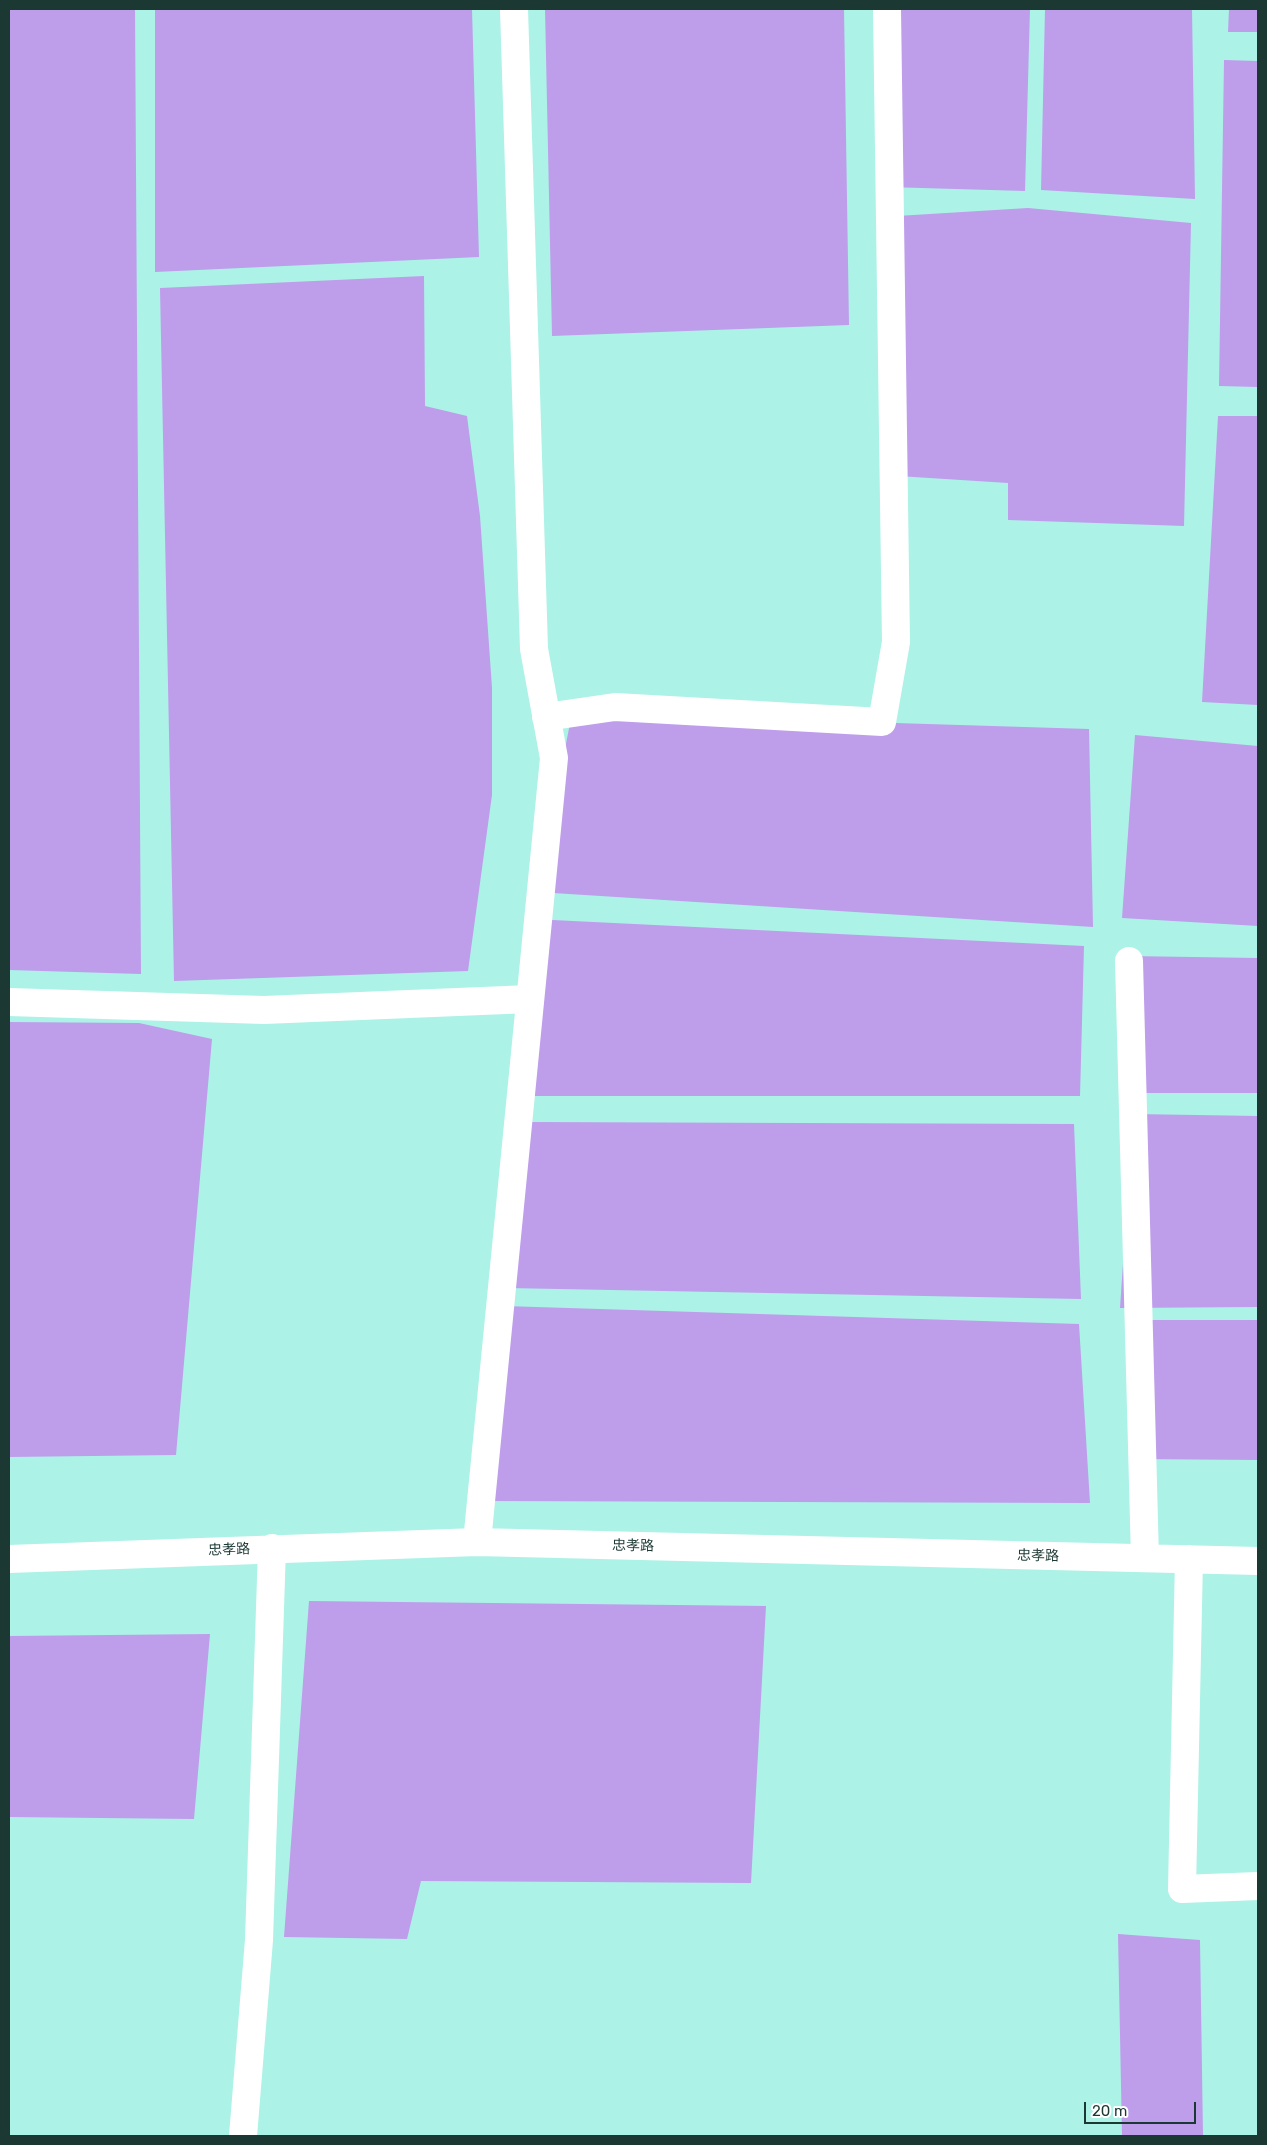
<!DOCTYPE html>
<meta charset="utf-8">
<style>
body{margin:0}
#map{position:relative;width:1267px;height:2145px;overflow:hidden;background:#adf2e7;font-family:Rubik,sans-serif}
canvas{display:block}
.frame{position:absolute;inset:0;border:10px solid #1c3833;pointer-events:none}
.scale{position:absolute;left:1084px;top:2102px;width:112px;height:22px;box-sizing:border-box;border:2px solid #1c3833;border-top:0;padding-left:6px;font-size:15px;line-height:18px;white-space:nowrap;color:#1c3833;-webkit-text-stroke:4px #fff;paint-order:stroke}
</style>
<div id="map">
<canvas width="1267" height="2145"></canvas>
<div class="frame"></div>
<div class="scale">20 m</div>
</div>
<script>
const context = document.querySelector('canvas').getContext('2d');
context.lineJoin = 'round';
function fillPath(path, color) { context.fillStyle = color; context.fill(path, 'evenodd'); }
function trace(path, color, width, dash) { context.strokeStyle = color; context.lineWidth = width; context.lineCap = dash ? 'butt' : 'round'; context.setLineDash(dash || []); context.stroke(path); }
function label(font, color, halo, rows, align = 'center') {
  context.font = font + ' Rubik,"Noto Sans TC",sans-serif'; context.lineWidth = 4; context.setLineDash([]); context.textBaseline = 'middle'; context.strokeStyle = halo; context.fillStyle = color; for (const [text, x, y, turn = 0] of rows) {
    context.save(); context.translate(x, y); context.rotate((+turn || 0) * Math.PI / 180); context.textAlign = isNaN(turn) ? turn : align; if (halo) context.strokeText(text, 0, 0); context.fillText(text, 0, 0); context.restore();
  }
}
fillPath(new Path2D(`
 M9,9H135L141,974L9,970Z
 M155,9H472L479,257L155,272Z
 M545,9H844L849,325L552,336Z
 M885,9H1030L1025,191L887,187Z
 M1045,9H1192L1195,199L1041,190Z
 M1229,9H1258V32H1228Z
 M1224,60L1258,61V387L1219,386Z
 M1028,208L1191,223L1184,526L1008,520V483L898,476L897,216Z
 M424,276L425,406L467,416L480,516L492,688V795L468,971L174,981L160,288Z
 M1218,416H1258V705L1202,702Z
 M572,713L1089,729L1093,927L537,892Z
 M1135,735L1258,746V926L1122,918Z
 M532,919L1084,946L1080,1096H523Z
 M1127,956L1258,958V1093H1126Z
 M9,1022L139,1023L212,1039L176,1455L9,1457Z
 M1133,1114L1258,1116V1307L1120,1308Z
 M528,1122L1074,1124L1081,1299L507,1288Z
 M504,1306L1079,1324L1090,1503L487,1501Z
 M1127,1320H1258V1460L1132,1459Z
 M309,1601L766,1606L751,1883L421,1881L407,1939L284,1937Z
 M210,1634L194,1819L9,1817V1636Z
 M1118,1934L1200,1940L1203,2136H1122Z`), '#be9deb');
trace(new Path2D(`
 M546,717L615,707L882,722L896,642L887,9
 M1129,961L1145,1558
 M9,1002L264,1010L530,999
 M477,1542L554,758L534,649L514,9
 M9,1559L477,1542L1258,1561
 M1189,1559L1182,1889L1258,1886
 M243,2136L259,1940L272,1548`), '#fff', 28);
label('14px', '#1c3833', '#fff', [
 ["忠孝路",633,1546,1],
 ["忠孝路",229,1550,-2],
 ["忠孝路",1038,1556,1]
]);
</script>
